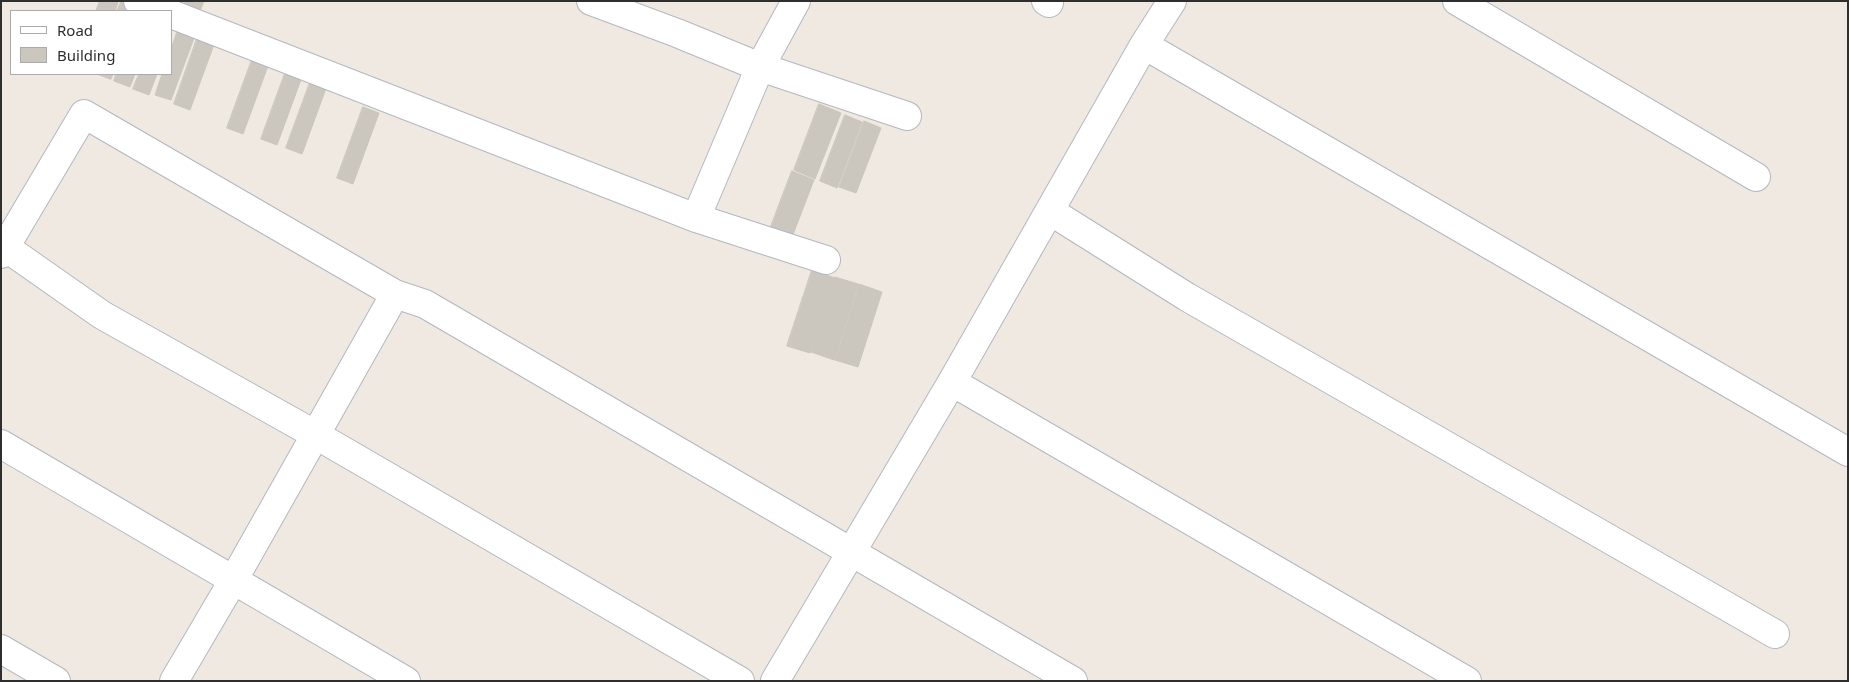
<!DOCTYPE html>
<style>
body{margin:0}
#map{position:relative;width:1849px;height:682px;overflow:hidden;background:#efe9e1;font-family:"Noto Sans",sans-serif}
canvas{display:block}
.frame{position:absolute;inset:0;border:2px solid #2e2e2e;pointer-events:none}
.legend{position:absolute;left:10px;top:10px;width:162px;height:65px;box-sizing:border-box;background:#fff;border:1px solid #ababab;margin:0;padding:6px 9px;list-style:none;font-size:15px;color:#2e2e2e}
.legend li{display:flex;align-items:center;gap:10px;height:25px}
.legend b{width:25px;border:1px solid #ababab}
</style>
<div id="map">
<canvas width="1849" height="682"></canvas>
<div class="frame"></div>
<ul class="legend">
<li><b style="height:6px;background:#fff"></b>Road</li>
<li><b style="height:14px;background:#cbc7bf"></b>Building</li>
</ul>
</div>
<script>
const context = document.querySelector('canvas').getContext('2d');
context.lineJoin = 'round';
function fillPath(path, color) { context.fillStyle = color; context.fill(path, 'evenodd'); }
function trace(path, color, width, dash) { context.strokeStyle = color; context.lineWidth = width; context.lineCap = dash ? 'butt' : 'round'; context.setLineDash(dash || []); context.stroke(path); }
const building = new Path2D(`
 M100,1H115L118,2L115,11H96Z
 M185,1H204L200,11L184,5Z
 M121,2L137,8L135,11H117Z
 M180,24L197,30L171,100L155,95L162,74H171V49Z
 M199,33L216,39L190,110L174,104Z
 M253,57L269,63L243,134L227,128Z
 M287,68L303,74L277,145L261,139Z
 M97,74H113L111,79Z
 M116,74H135L130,87L114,81Z
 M139,74H157L149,95L133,89Z
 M312,77L328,83L302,154L286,148Z
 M819,104L841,113L815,179L794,170Z
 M363,107L379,113L353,184L337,178Z
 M845,115L862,122L837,188L820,181Z
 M864,121L881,128L856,193L839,187Z
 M792,171L814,180L789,245L767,237Z
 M812,270L835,278L810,353L787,346Z
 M835,277L858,284L834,360L811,352Z
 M859,284L882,292L858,367L835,360Z`);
fillPath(building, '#cbc7bf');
trace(building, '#cbc5ba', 1);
const street = new Path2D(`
 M138,1L164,11
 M591,1L677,33L760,67L907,116
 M796,1L760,67L696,218L826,260
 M1046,1L1049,3
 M1457,1L1756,177
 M171,14L696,218
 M1144,45L1848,452
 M1050,211L1187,297L1775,634
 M5,247L102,315L316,435L740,681
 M1,254L84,114L395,294L425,304L1073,681
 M952,382L1467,681
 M1,444L406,681
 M1,649L56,681
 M174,681L234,579L395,294
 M775,681L952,382L1144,45L1172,1`);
trace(street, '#b4b7c1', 30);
trace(street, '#fff', 28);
</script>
